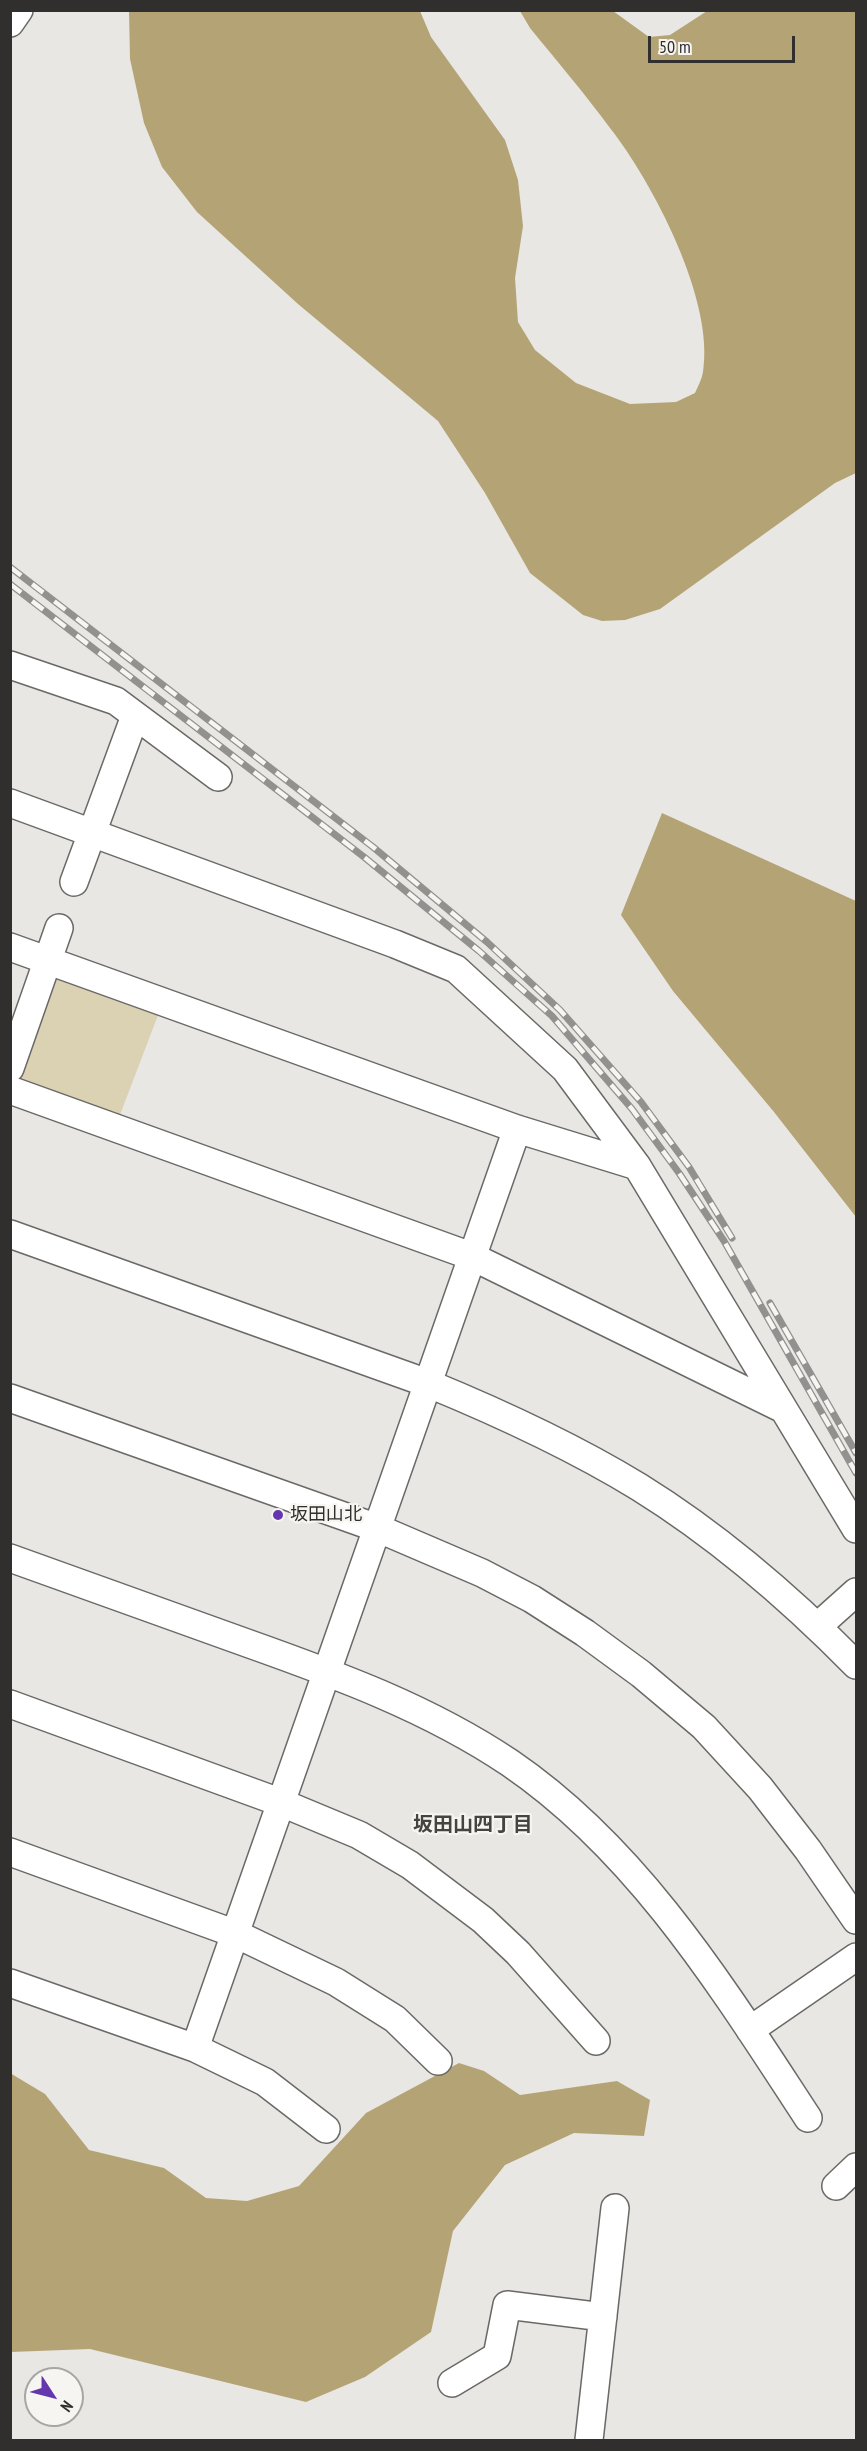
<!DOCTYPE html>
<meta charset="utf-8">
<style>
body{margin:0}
#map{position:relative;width:867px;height:2451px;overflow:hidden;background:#e8e7e4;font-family:"PT Sans Narrow",sans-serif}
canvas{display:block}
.frame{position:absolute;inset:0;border:12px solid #302f2e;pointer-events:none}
.north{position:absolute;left:24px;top:2367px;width:60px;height:60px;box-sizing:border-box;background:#f6f5f1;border:2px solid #a7a6a3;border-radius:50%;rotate:126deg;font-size:16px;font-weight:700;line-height:24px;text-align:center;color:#302f2e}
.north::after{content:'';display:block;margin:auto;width:21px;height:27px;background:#6537af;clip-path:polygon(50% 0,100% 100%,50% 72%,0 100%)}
.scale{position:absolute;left:648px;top:36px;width:147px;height:27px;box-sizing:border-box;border:3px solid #302f2e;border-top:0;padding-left:8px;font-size:18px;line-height:21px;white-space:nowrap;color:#302f2e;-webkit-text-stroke:4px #f6f5f1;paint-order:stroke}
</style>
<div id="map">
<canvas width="867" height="2451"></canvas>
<div class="frame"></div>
<div class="north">N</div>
<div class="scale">50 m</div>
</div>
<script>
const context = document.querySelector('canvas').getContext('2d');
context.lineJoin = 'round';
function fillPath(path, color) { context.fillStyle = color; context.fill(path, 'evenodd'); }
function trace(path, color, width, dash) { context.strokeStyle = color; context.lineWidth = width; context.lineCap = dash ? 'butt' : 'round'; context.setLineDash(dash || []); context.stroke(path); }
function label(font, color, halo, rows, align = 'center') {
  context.font = font + ' "PT Sans Narrow","Noto Sans JP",sans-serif'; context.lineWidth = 4.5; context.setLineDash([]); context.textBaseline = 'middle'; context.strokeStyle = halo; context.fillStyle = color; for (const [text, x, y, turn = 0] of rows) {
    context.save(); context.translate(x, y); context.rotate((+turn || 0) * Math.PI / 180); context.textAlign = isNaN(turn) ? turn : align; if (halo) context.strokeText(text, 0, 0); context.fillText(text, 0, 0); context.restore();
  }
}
fillPath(new Path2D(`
 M58,976L160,1010L118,1120L19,1079L18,1073L53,980Z`), '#dbd1b3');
fillPath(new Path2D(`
 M129,11H420L431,37L505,140L518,180L523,226L515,278L518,322L535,350L576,383L630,404L676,402L695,393C698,386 702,379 703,372C715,301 653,183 610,128C585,94 557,61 530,28L520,11H613L649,37L670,35L707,11H856V473L835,483L660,609L625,620L602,621L583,615L530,573L485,493L438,421L298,304L197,212L162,167L144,123L130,59Z
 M662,813L856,901V1217L774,1112L673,991L621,915Z
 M459,2063L484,2071L520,2095L617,2081L650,2100L644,2136L574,2133L505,2165L453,2231L431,2332L365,2377L306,2402L90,2349L11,2352L10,2073L45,2094L89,2150L164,2168L206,2198L247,2201L299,2186L366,2113Z`), '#b4a475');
const minor = new Path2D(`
 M10,23L19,10
 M10,665L116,701L218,777
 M10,803L395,944L456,969L565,1069L637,1166L856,1529
 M74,882L135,716
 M10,947L517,1129L637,1166
 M10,1068L59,928
 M10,1090L471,1256L783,1409
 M10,1234L427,1383C500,1413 572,1446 639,1487C718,1536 791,1599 856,1665
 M10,1398L377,1528L482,1573L532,1599L585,1633L641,1674L704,1727L760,1788L808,1850L856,1920
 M10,1558C88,1586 166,1614 244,1642C337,1675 428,1708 510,1763C639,1851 724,1990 808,2118
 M818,1626L856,1592
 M10,1704L282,1803L359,1835L410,1865L483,1920L518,1953L596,2041
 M10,1852L236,1934L336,1982L395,2019L438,2061
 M10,1983L195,2048L265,2082L326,2129
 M750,2030L856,1957
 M195,2048L517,1129
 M836,2186L856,2167
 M452,2383L497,2356L507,2305L603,2317
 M589,2440L615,2208`);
trace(minor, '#6a6966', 30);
trace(minor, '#fff', 27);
const rail = new Path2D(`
 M10,567L373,847L487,942L560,1010L641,1102L689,1167L732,1238
 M10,584L364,857L479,951L552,1016L632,1109L679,1173L724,1241L856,1473
 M770,1303L856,1453`);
trace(rail, '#92918f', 7);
trace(rail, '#f6f5f1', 4.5, [14]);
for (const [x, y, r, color] of [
 [278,1515,6,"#6537af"]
]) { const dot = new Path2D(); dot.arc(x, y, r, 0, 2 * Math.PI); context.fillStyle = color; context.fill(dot); trace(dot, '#f6f5f1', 2); }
label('18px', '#302f2e', '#f6f5f1', [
 ["坂田山北",290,1515]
], 'left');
label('bold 20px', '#444441', '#f6f5f1', [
 ["坂田山四丁目",473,1825]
]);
</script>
